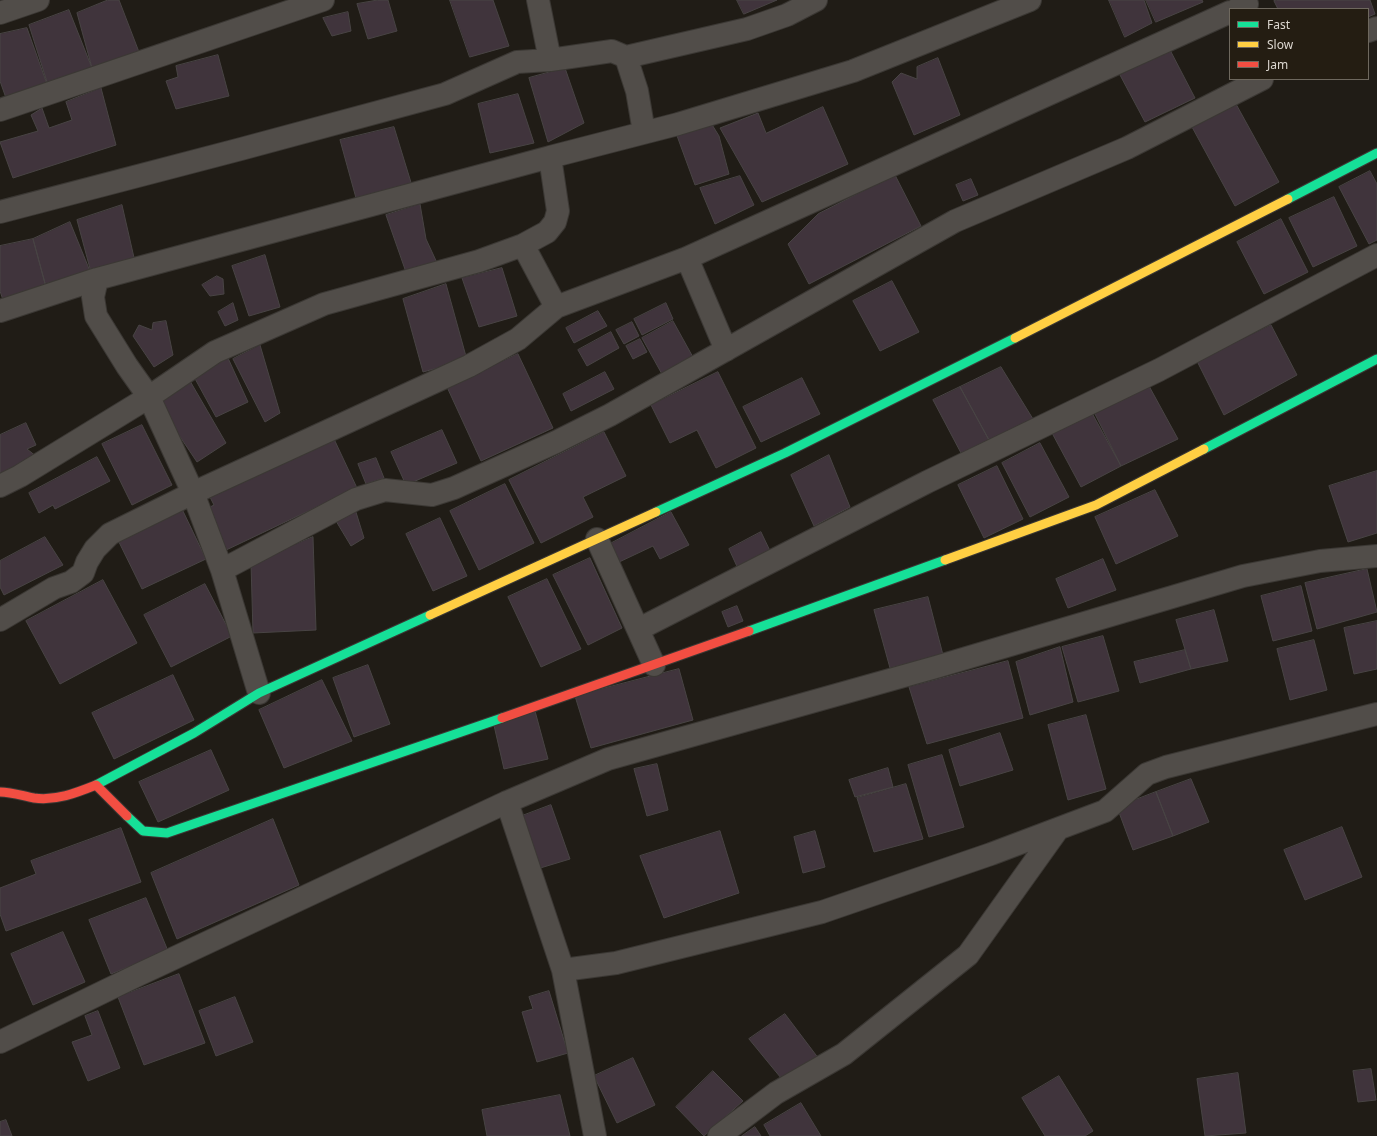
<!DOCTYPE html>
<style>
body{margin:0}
#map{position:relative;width:1377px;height:1136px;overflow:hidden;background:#201c16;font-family:"Noto Sans",sans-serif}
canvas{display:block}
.legend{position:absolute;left:1229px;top:8px;width:140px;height:72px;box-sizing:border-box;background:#241d12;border:1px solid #6e685e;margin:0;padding:5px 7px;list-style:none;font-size:12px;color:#ddd8d1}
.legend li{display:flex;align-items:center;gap:8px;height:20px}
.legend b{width:20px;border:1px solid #6e685e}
</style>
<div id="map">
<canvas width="1377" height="1136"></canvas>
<ul class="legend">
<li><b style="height:5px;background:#16e098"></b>Fast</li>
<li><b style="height:5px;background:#ffcf43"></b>Slow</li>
<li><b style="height:5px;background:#f24e42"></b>Jam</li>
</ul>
</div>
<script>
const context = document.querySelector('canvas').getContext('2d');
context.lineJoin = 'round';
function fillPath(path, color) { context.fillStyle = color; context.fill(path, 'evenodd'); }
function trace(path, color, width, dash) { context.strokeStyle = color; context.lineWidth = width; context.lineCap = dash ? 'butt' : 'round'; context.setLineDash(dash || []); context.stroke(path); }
const building = new Path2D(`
 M108,0H119L139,52L92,68L77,13Z
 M378,0H388L397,31L368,39L357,4Z
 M450,0H493L509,46L470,57Z
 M737,0H777L744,14Z
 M1109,0H1144L1152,23L1125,37Z
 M1146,0H1202L1203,2L1156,22Z
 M1277,0H1370L1375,14L1368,17V9H1278L1274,1Z
 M69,10L92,68L47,82L29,25Z
 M348,12L351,31L332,36L323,18Z
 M27,28L47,84L6,98L0,81V34Z
 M1170,50L1195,98L1145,122L1120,75Z
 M218,55L229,96L176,109L166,81L178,77L176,66Z
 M938,58L960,115L914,135L892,82L901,73L917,79V67Z
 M565,68L584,123L548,142L529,78Z
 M101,88L116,145L13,178L0,142L38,131L31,115L42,108L49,128L72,120L66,102Z
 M518,94L534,143L490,153L478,104Z
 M1236,104L1279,182L1235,206L1192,127Z
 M823,107L848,164L762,202L720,128L758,113L766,133Z
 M711,123L719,136L729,174L695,185L676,133Z
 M394,127L413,189L356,198L340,140Z
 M1370,171L1377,184V240L1369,244L1339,187Z
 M895,175L921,226L809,284L788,244L818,214Z
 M740,176L754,205L715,224L700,188Z
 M971,179L978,195L963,201L956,185Z
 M1334,197L1357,246L1313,267L1289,218Z
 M420,204L426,239L438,265L407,275L386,215Z
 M122,205L135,262L92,276L77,220Z
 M1281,219L1308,272L1264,294L1237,242Z
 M70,222L92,276L46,287L33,239Z
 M33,239L46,287L3,300L0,291V246Z
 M265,255L280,307L249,316L232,266Z
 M502,268L517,316L479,327L462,278Z
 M217,276L223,279L224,294L210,296L202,285Z
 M892,281L919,332L880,351L853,301Z
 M446,284L467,360L423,372L403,299Z
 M233,303L238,320L225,326L218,312Z
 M666,303L673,319L642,335L634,319Z
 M598,311L607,326L574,343L566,328Z
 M166,321L173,355L154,367L133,336L139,325L152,330L153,323Z
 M673,321L694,359L663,376L642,338Z
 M632,322L639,336L624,344L616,330Z
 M1271,325L1297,375L1224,415L1197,361Z
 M611,332L619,348L587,366L578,350Z
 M640,339L647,352L633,359L626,346Z
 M260,345L280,413L265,422L233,359Z
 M518,354L553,428L481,461L447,387Z
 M228,358L248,402L216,417L193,375Z
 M1001,367L1033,419L989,440L960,387Z
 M605,372L614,389L571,411L563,394Z
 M718,372L756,448L716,468L697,430L670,443L651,405Z
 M802,378L820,414L761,442L743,407Z
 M190,381L226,443L197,462L156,401Z
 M1149,386L1178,439L1121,466L1095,414Z
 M960,387L989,440L961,453L933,400Z
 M1092,413L1121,466L1081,487L1052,433Z
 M26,423L36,445L27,449L37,457L0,474V435Z
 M142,425L172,485L132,505L102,444Z
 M442,430L457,463L406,485L391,452Z
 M604,432L626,476L583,497L593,517L541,543L509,480Z
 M334,439L357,488L224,551L204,510L214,505L210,497Z
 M1040,443L1069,497L1030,517L1002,463Z
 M829,455L850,507L814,526L791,475Z
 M97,457L110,481L55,509L53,505L39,513L29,493Z
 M376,458L384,478L366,484L358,464Z
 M997,466L1023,519L984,538L958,485Z
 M1377,471V533L1348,542L1329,486Z
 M505,484L534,543L479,570L450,511Z
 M1155,490L1178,536L1116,564L1095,517Z
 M181,507L206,559L142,589L117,538Z
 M355,509L364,538L351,546L336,521Z
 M671,512L689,545L660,559L653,546L617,563L608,545Z
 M440,518L467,576L433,591L406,534Z
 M761,532L772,555L740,573L729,549Z
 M45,537L63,565L4,595L0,587V561Z
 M313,537L316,630L253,633L251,563Z
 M590,558L622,628L588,645L553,575Z
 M1103,559L1116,590L1068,608L1056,579Z
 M1367,569L1377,612L1317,629L1305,583Z
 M547,579L581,649L541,667L508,597Z
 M103,580L137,643L60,684L26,621Z
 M205,584L232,636L171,667L144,615Z
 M1301,586L1312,631L1273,641L1261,596Z
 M928,597L943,655L890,668L874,610Z
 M737,606L743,621L728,627L722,612Z
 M1214,610L1228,661L1191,669L1176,620Z
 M1377,621V669L1354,674L1344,628Z
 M1103,636L1119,691L1078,702L1062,647Z
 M1314,640L1327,690L1290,700L1277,649Z
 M1060,647L1073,702L1030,715L1016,662Z
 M1185,650L1191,669L1140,683L1134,662Z
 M1008,661L1023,718L927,744L909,687Z
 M368,665L390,724L354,737L333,678Z
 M679,669L693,720L591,748L575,696Z
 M173,675L194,720L114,759L92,713Z
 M322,680L352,741L284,768L259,710Z
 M535,711L548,759L504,769L493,721Z
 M1086,715L1106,789L1068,800L1048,725Z
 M1000,733L1013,770L960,786L949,750Z
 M211,750L229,790L158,822L139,782Z
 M942,755L964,827L929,837L908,765Z
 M657,764L668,810L647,816L634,769Z
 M888,768L893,787L855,797L849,780Z
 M1191,779L1209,822L1173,836L1156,792Z
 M906,784L923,839L874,852L857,798Z
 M1156,792L1173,836L1133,850L1117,807Z
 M551,805L570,859L537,869L522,816Z
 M273,819L299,885L177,939L151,873Z
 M1342,827L1362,877L1305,900L1284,850Z
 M121,828L141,882L6,931L0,914V888L36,874L31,861Z
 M720,831L739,893L664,918L640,856Z
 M815,831L825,867L803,873L794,837Z
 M146,898L168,951L111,974L89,920Z
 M63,932L85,982L33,1005L11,954Z
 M179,974L205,1043L144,1065L118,997Z
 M549,991L568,1053L537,1062L522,1012L533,1009L529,997Z
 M235,997L253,1042L216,1056L199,1011Z
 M98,1011L120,1068L88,1081L72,1042L92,1035L85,1016Z
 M785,1014L819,1059L781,1078L749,1039Z
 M633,1058L655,1105L617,1123L594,1076Z
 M1371,1069L1376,1100L1358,1102L1353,1071Z
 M713,1071L743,1101L704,1136L676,1107Z
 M1238,1073L1246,1133L1205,1136L1197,1079Z
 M1059,1076L1093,1131L1085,1136H1045L1022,1098Z
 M560,1095L570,1136H487L482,1110Z
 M801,1103L821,1136H770L764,1125Z
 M6,1120L12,1136H0V1122Z
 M755,1127L761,1136H742Z`);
fillPath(building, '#40343c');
trace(building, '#484444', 1);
const street = new Path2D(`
 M1237,9L1247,4
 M0,13L38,0
 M1368,31L1377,28
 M626,57L637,91L644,132
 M550,60L612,51L626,57L747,29L787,15L816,0
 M0,110L323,0
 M0,212L241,149L445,94L517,62L550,60L538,0
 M687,258L726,350
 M556,307L687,258L1230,12
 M0,311L97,279L550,157
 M0,486L20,476L149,397L127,366L96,316L93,297L97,279
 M597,539L654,665
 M222,570L356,499L385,490L432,495L454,488L556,442L610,415L955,221L1127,148L1262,79
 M0,620L54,588L71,582L83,573L87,562L95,549L110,534L193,493L469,366L518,339L556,307L523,245
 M639,629L927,482L1159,370L1377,255
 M259,693L222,570L193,493L149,397L215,352L324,304L479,261L523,245L547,232L555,222L558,211L550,157L678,124L853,71L1030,0
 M507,802L563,970L616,963L822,912L991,854L1105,811L1147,774L1166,767L1377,714
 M563,970L595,1136
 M0,1042L138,975L507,802L608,759L936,667L1243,576L1320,561L1377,556
 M719,1136L776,1093L844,1054L968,955L1058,829`);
const fast = new Path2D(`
 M1288,199L1377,153
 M1204,449L1377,359
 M656,512L785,453L1015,338
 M749,631L945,560
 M96,785L194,733L259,693L430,615
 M127,816L143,831L167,833L502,718`);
const slow = new Path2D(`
 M1015,338L1288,199
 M945,560L1096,505L1204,449
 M430,615L656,512`);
const jam = new Path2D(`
 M502,718L749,631
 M0,792C12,792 23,796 34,798C56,801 76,793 96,785L127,816`);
trace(street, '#3b3834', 24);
trace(fast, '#3b3834', 11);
trace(slow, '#3b3834', 11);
trace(jam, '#3b3834', 11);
trace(street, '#514d49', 22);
trace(fast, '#16e098', 9);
trace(slow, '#ffcf43', 9);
trace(jam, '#f24e42', 9);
</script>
